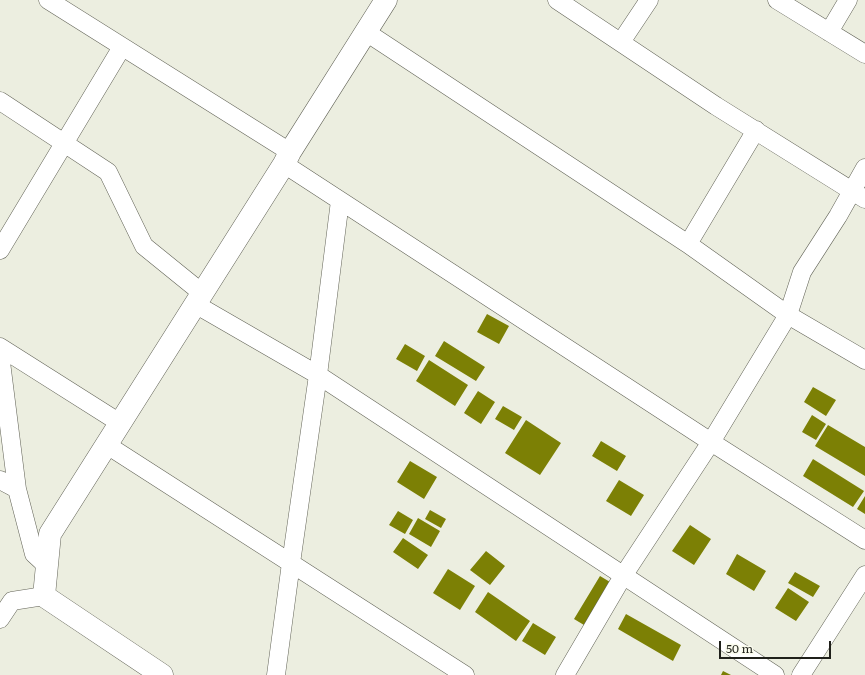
<!DOCTYPE html>
<style>
body{margin:0}
#map{position:relative;width:865px;height:675px;overflow:hidden;background:#eceee0;font-family:Literata,serif}
canvas{display:block}
.scale{position:absolute;left:719px;top:641px;width:112px;height:18px;box-sizing:border-box;border:2px solid #1f201a;border-top:0;padding-left:5px;font-size:12px;line-height:14px;white-space:nowrap;color:#1f201a;-webkit-text-stroke:3px #fafbed;paint-order:stroke}
</style>
<div id="map">
<canvas width="865" height="675"></canvas>
<div class="scale">50 m</div>
</div>
<script>
const context = document.querySelector('canvas').getContext('2d');
context.lineJoin = 'round';
function fillPath(path, color) { context.fillStyle = color; context.fill(path, 'evenodd'); }
function trace(path, color, width, dash) { context.strokeStyle = color; context.lineWidth = width; context.lineCap = dash ? 'butt' : 'round'; context.setLineDash(dash || []); context.stroke(path); }
fillPath(new Path2D(`
 M487,314L509,326L499,344L477,332Z
 M444,341L485,367L476,381L435,356Z
 M405,344L425,356L417,371L396,359Z
 M429,360L468,385L455,406L416,381Z
 M813,387L836,400L826,416L804,402Z
 M478,391L495,402L481,424L464,413Z
 M503,406L522,417L514,430L495,419Z
 M812,415L826,424L816,440L802,432Z
 M526,420L561,443L540,475L505,453Z
 M828,425L865,447V476L815,446Z
 M601,441L626,456L617,471L592,456Z
 M813,459L864,491L853,507L803,476Z
 M410,461L437,477L424,499L397,482Z
 M619,480L644,495L631,516L606,501Z
 M865,496V514L857,509Z
 M430,510L446,519L441,528L425,519Z
 M398,511L413,520L405,534L389,525Z
 M418,518L440,531L431,547L409,534Z
 M690,525L711,539L694,565L672,551Z
 M403,538L428,555L418,569L393,552Z
 M486,551L505,566L490,585L470,570Z
 M737,554L766,571L754,591L726,574Z
 M448,569L475,586L460,610L433,593Z
 M795,572L820,586L813,597L788,583Z
 M600,576L615,585L589,628L574,619Z
 M788,588L809,602L796,621L775,608Z
 M488,592L530,621L516,641L475,612Z
 M626,614L681,645L673,661L618,629Z
 M533,623L556,637L545,655L522,641Z
 M723,671L731,675H721Z`), '#7c8005');
const minor = new Path2D(`
 M48,0L290,152
 M557,0L716,106L865,199
 M777,0L865,54
 M366,32L688,244L788,315L865,360
 M829,32L848,0
 M621,42L649,0
 M0,101L108,172L144,246L202,293
 M284,164L711,442L865,540
 M688,244L756,130
 M0,250L122,47
 M195,304L318,375L775,675
 M0,347L120,423
 M0,354L17,489L34,554L47,566
 M107,445L465,675
 M0,480L17,489
 M0,619L12,601L44,596
 M276,675L291,563L318,375L340,201
 M565,675L623,576L711,442L788,315L802,272L838,216L865,168
 M801,675L865,575`);
const tertiary = new Path2D(`
 M162,675L44,596L50,534L284,164L290,152L386,0`);
trace(minor, '#626357', 19);
trace(tertiary, '#626357', 23);
trace(minor, '#fff', 18);
trace(tertiary, '#fff', 22);
</script>
